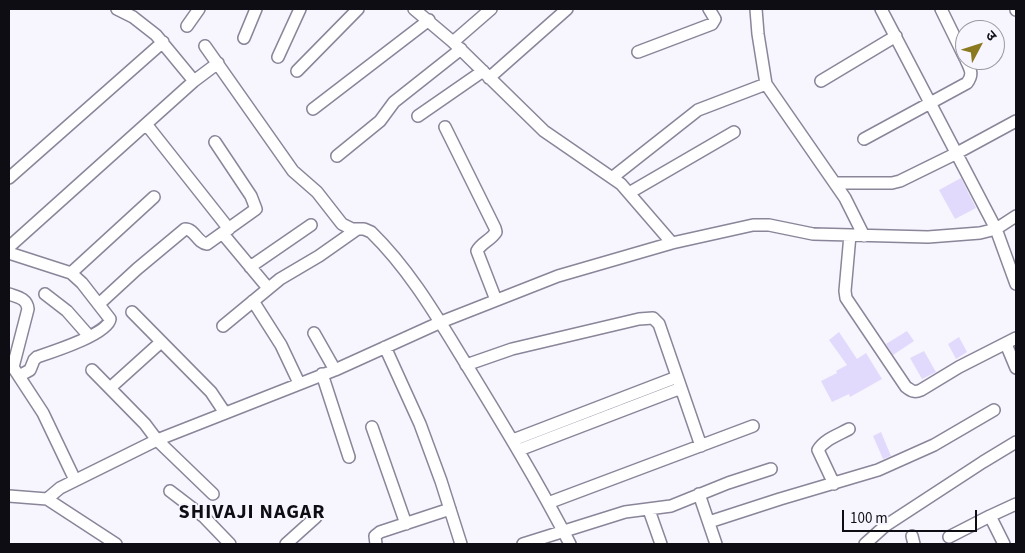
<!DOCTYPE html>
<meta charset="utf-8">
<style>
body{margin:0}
#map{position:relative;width:1025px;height:553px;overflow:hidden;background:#f7f5fe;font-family:"Source Sans 3","Noto Sans Devanagari",sans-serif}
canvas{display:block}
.frame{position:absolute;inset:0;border:10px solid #0f0d14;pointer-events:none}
.north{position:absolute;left:955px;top:20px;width:50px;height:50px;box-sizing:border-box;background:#f7f5fe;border:1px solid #9a98a0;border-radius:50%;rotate:50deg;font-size:14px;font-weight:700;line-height:20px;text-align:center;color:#0f0d14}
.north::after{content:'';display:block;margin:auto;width:18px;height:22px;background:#8b791f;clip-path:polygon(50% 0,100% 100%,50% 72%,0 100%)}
.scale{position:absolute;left:842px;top:510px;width:135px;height:22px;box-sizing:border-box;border:2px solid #0f0d14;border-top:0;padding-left:6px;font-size:15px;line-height:18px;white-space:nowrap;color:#0f0d14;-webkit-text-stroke:4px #f7f5fe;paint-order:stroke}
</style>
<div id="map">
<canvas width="1025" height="553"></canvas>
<div class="frame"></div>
<div class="north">उ</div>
<div class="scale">100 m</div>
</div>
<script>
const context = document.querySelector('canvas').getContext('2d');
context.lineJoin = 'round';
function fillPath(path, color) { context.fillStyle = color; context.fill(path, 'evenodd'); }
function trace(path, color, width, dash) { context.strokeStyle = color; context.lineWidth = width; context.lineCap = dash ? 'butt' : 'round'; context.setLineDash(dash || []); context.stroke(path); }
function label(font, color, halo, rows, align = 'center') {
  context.font = font + ' "Source Sans 3",sans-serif'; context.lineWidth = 4; context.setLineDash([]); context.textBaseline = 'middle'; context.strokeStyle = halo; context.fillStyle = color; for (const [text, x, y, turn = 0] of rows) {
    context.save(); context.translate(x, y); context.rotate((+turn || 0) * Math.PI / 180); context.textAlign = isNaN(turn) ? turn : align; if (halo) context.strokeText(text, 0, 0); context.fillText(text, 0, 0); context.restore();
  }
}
fillPath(new Path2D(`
 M961,178L976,208L955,219L939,190Z
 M907,331L914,341L893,355L886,344Z
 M839,332L857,359L866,353L882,379L850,397L849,394L832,402L821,381L837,373L836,371L847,365L829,340Z
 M959,337L967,352L956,359L948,344Z
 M924,351L936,372L922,379L910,358Z
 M881,432L891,456L883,459L873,436Z`), '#e2dafd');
const minor = new Path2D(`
 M117,9L133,17L156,35L194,81
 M414,9L453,42L544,131L621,184L672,243
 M756,9L758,34L766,84L845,198L864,236
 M881,9L996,229L1016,284
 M941,9L965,58
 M1016,9V10
 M187,26L199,9
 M244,38L256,9
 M453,42L491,9
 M205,46L293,171L317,192L342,224L352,229H364L371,232C410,270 437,317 466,364C502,423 538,482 570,544
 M638,52L712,24L715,19L709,9
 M278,57L300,9
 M297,71L358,9
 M489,78L567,9
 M821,81L896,36
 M313,109L429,20
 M418,116L483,71
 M146,124L229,229
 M445,127L495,228L496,232C491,240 481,243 477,251L496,300
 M864,139L967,83C974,74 970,69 966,60
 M337,156L380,121L394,102L461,49
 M613,177L698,110L766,84
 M9,178L163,42
 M835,183H892L900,181L957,153L1016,121
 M629,193L734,132
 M223,234L268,288
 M850,235L845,291L846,298L906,387C912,391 914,393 921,390L959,367L1016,338
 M9,247L194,81L218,63
 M9,253L71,273L82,283L110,319C108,334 52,352 37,357L34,360L30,370L19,376
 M250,267L311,225
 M71,273L154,197
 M9,294C17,297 27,298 28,309L13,367
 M45,294L67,311L89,336
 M253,301L281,345L299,383
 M99,304L137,269L185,229C195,229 197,243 207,244L256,209L251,196L215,142
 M132,312L211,392L225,413
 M223,326L280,279L319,256L356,230
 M314,333L335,370
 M1006,344L1016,368
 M385,347L420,424L441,481L461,544
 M9,361L43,413L75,480
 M466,365L512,349L639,319L653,318L659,324L701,446
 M92,370L145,424L157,440L213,494
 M322,374L349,457
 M110,388L161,342
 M372,427L406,524
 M513,440L677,377
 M519,450L681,388
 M834,484L818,450C825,439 838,435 849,429
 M170,491L204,517L230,544
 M699,494L716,544
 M9,496L47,499L116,544
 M47,499L60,488L157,440L335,370L441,322L558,276L672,243L753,225H769L813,234L928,237L980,233L996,229L1016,216
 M548,503L753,426
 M649,510L661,544
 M990,516L1004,544
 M709,522L780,499L878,470L934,445L994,410
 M912,536L914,544
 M949,537L990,516L1016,504
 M286,544L316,517
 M376,544L375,536L380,532L450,509
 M523,544L625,512L671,506L728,483L771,469
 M865,544L885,526L983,462L1016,442`);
trace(minor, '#8a8599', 14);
trace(minor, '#fff', 11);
context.letterSpacing = '1px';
label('bold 20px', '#0f0d14', '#f7f5fe', [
 ["SHIVAJI NAGAR",252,514]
]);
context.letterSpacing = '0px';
</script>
